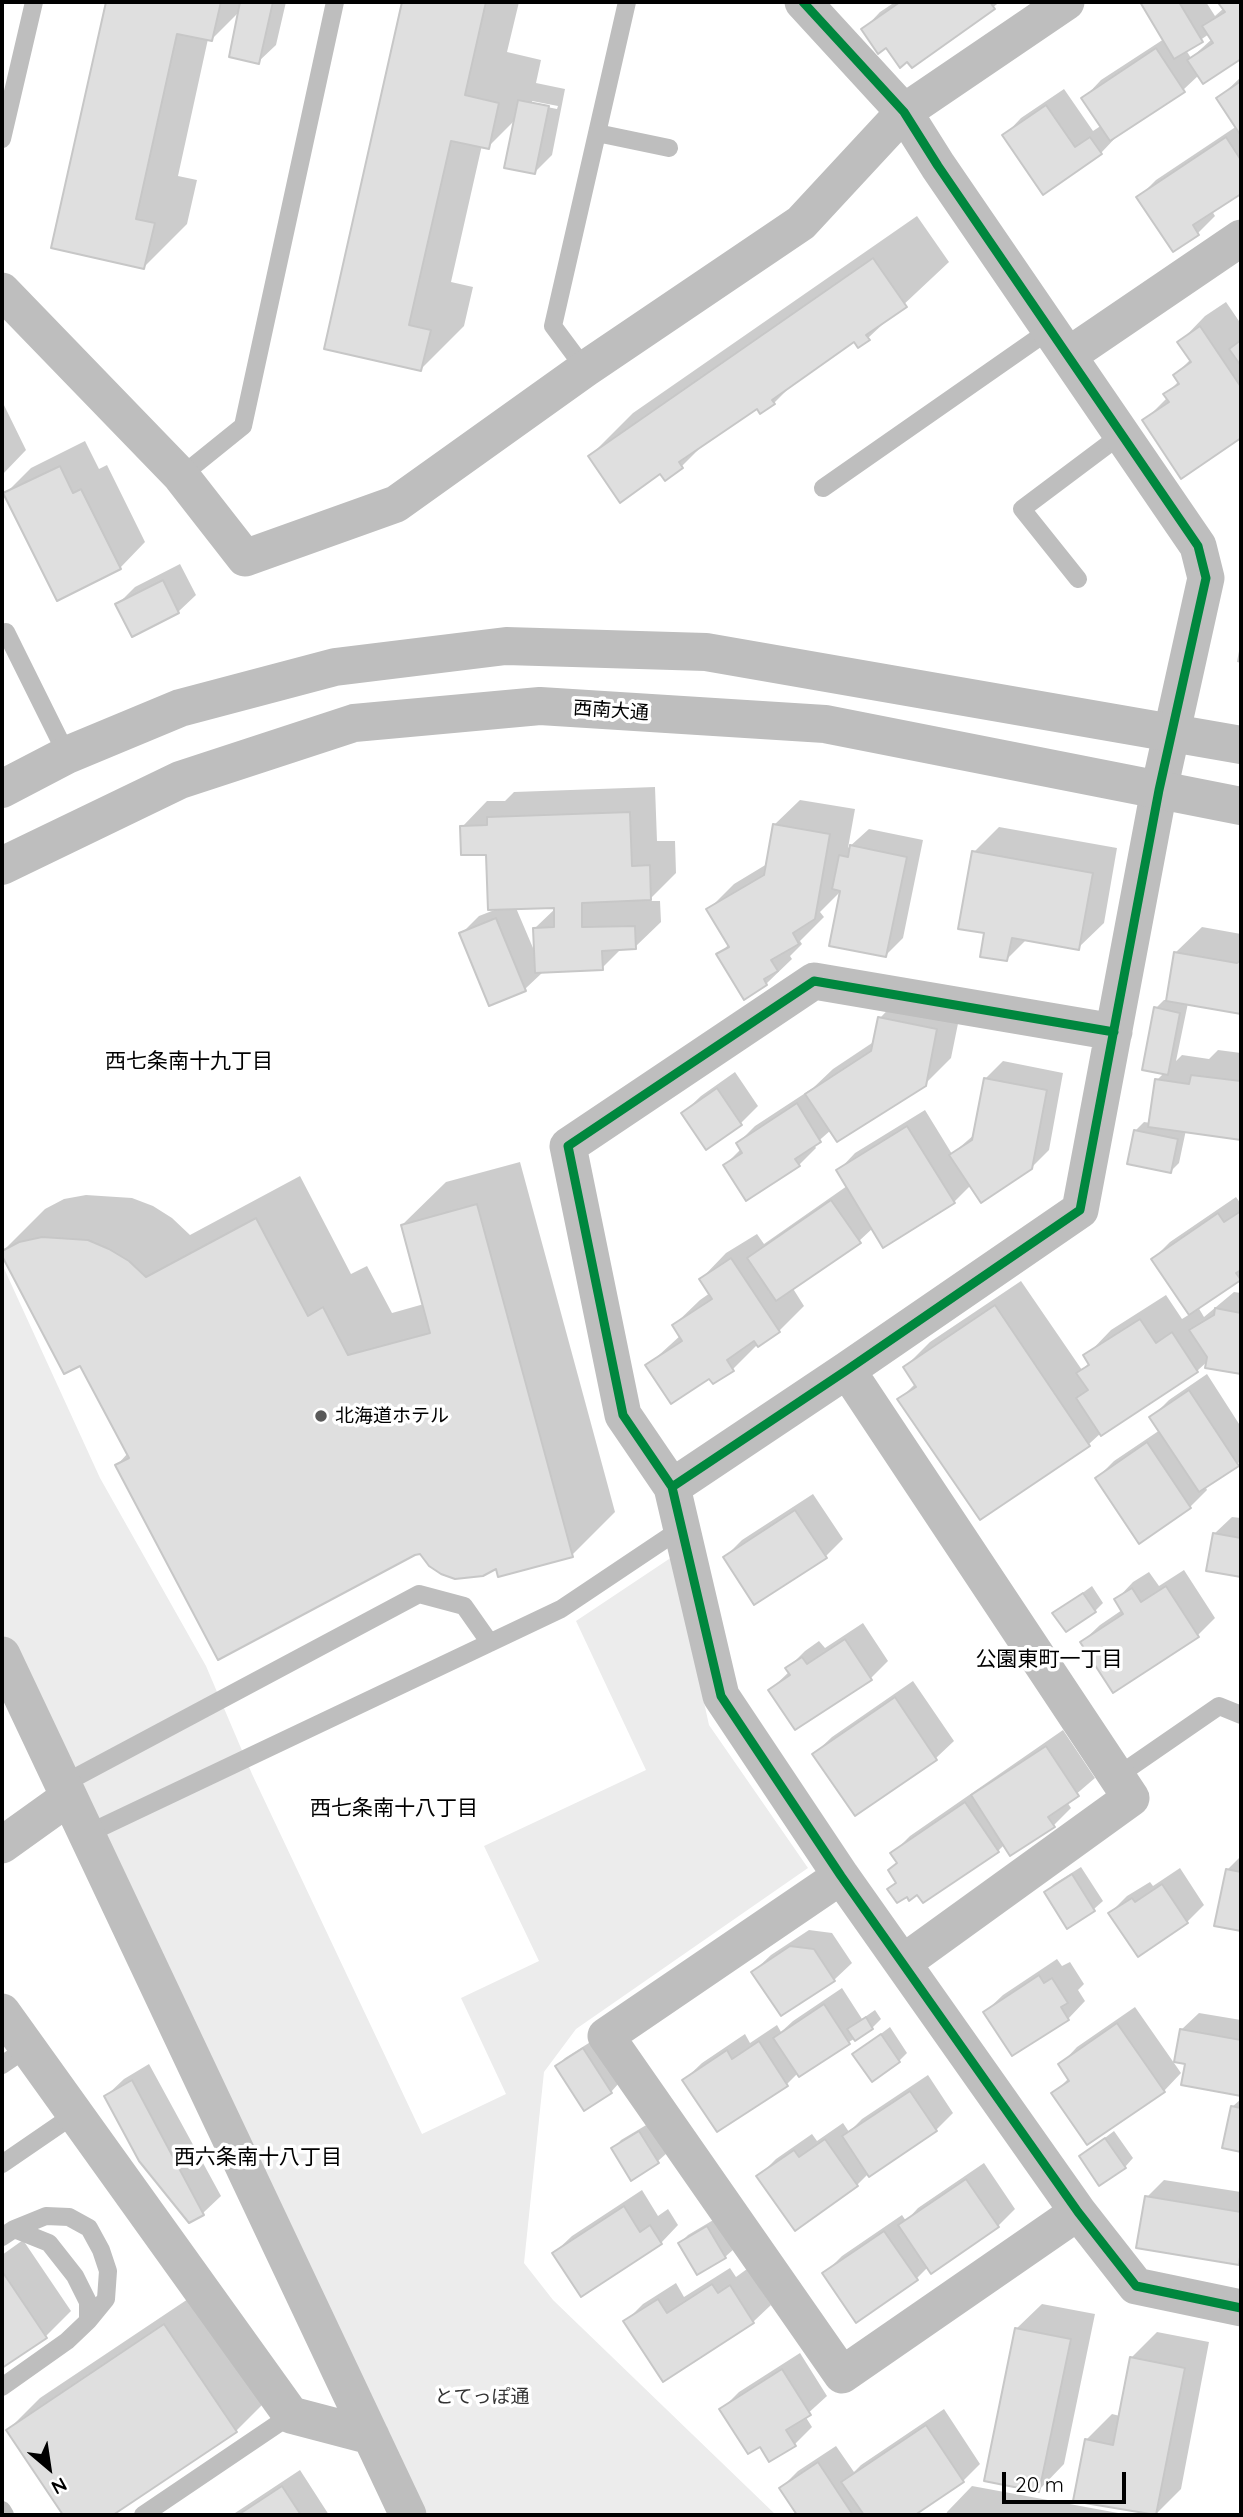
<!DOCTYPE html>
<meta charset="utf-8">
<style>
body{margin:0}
#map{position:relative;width:1243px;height:2517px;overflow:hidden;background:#fff;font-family:Quicksand,sans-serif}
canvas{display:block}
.frame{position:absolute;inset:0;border:4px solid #000;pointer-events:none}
.north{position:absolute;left:14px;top:2433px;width:70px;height:70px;-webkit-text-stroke:5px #fff;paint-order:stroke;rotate:151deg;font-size:19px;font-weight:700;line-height:28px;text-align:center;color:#000}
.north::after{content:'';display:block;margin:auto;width:24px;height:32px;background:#000;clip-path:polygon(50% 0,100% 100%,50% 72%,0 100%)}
.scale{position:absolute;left:1002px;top:2472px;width:124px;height:32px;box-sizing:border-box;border:4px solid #000;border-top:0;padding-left:9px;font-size:21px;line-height:24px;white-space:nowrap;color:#000;-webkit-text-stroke:5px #fff;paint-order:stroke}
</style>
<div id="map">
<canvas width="1243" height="2517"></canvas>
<div class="frame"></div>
<div class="north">N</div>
<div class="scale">20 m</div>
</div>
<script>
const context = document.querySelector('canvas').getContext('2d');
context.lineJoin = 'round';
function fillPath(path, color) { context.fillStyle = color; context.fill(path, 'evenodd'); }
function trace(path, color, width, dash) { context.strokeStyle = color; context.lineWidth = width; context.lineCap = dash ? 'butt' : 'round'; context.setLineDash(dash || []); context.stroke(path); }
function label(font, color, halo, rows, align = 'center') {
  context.font = font + ' Quicksand,"Noto Sans JP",sans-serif'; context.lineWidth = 7; context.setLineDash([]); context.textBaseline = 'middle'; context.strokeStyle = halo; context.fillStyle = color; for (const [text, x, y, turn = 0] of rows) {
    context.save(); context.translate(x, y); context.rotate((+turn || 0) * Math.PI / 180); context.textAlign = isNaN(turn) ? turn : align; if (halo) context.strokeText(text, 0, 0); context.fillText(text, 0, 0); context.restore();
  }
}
fillPath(new Path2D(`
 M2,1264L100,1478L206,1666L252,1774L422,2134L506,2094L461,1998L539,1961L484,1846L646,1770L576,1621L672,1557L709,1725L808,1868L576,2029L544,2072L524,2263L553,2300L776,2515H408L2,1655Z`), '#ececec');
fillPath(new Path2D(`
 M108,2H286L276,45L258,62L240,11L212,39H208L178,176L197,180L187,224L144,267L53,247Z
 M404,2H519L507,52L541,60L536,83L565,89L552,155L535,172L516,119L488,147L482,145L451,282L473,287L464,326L421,369L326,348ZM532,101L558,106L557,109L532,104Z
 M895,2H1000L912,65L863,30L880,12Z
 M1142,2H1206L1215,16L1224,8L1221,4L1224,2H1241V57L1203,82L1199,75L1183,90L1118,135L1101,153L1043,193L1004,136L1021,118L1064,89L1093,131L1102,125L1084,98L1101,80L1164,39ZM1209,34L1212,39L1191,58L1186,50Z
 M1241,77V192L1212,211L1215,216L1198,233L1139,197L1156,180L1237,126L1219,98Z
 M917,216L949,262L868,338L854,340L796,381L774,403L757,406L709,439L682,466L666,478L661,472L590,456L633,413Z
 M1226,302L1241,324V436L1182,476L1144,421L1167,398L1165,395L1179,381L1175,375L1191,359L1180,342L1205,316Z
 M2,401L26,450L2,475Z
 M85,441L99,469L107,465L145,542L120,568L6,493L31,468Z
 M180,564L196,595L178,612L118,604L135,587Z
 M1241,640V663L1237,662Z
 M655,787L657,841H675L676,873L648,901H660L661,922L635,947L622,948L602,968L543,972L525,989L490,1004L462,933L479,916L497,909L487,853L462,827L487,801H505L514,792ZM558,906L535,928L536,955L516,908Z
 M800,800L855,809L848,848L869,829L923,840L903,938L885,956L843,889L820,912L824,917L800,941L802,944L790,956L792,959L766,984L719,955L729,944L708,910L734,884L767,864L774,825Z
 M999,827L1117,848L1104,923L1078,948L1027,939L1007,959L974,852Z
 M1202,927L1241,934V1012L1188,1003L1176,1061L1182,1055L1209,1059L1218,1050L1241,1053V1138L1186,1130L1179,1163L1171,1171L1136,1130L1144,1122L1151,1123L1157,1080L1165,1072L1156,1008L1164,1000H1168L1176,952Z
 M905,992L962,1004L951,1058L925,1084L831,1130L814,1145L816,1148L799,1165H725L741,1149L738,1143L755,1126L813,1088L833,1069L875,1041L880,1018Z
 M1003,1061L1063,1073L1049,1150L1031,1168L971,1185L954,1202L873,1228L859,1241L792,1287L804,1306L779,1331L758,1344L733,1369L710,1376L648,1365L681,1335L674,1325L700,1300L710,1293L701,1279L726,1253L757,1234L764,1244L847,1186L838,1171L855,1153L925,1110L952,1154L975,1134L985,1079Z
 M735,1072L758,1106L741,1123L707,1147L683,1113L701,1096Z
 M520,1162L615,1512L572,1555L497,1566L420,1552L117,1465L128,1453L81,1364L65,1372L2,1252L45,1209L64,1199L86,1195L132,1198L153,1206L172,1218L190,1235L300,1176L351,1274L367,1266L392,1313L424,1304L402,1225L446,1182Z
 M1236,1197L1241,1204V1277L1198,1307L1204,1317L1234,1292L1241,1293V1372L1207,1366L1209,1360L1197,1371L1101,1433L1089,1444L980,1518L900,1399L916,1383L905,1367L930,1342L1021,1281L1082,1370L1090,1362L1086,1356L1111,1330L1166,1295L1182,1319L1190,1314L1153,1259L1170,1242Z
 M1207,1374L1241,1427V1461L1205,1486L1207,1490L1190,1507L1139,1541L1097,1478L1114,1461L1160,1430L1152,1417L1169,1400Z
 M813,1494L843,1539L826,1556L725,1557L742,1540Z
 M1232,1517L1241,1518V1575L1208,1570L1214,1534Z
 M1184,1570L1215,1618L1198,1635L1082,1642L1100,1625L1122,1610L1116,1600L1133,1582L1149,1572L1159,1586Z
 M1092,1586L1103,1603L1095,1611L1055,1613Z
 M863,1623L888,1661L871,1678L796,1728L770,1690L790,1671L788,1668L805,1651L819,1641L825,1648Z
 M913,1681L954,1741L936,1758L855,1814L814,1754L832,1737Z
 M1063,1730L1095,1778L1067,1802L1071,1808L1054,1825L1005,1844L998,1851L918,1893L907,1894L889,1889L897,1881L899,1862L893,1853L910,1836Z
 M1241,1856V1929L1216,1925L1227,1870Z
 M1081,1867L1103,1901L1094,1909L1068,1926L1046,1892L1054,1884Z
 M1180,1868L1204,1905L1187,1922L1110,1913L1127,1896L1150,1882L1153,1886Z
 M809,1930L832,1933L852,1963L834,1980L781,2014L753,1972L771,1955Z
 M1057,1959L1062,1966L1070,1962L1084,1984L1078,1990L1085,2001L1068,2019L985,2012L1003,1995Z
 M842,1988L862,2019L875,2010L881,2019L872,2028L798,2073L787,2084L717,2130L684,2080L702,2063L745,2034L750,2043L777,2025L781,2032L793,2021Z
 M1135,2007L1181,2073L1164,2091L1053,2094L1069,2078L1060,2065L1077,2047Z
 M1199,2013L1241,2020V2094L1183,2083L1187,2063L1181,2030Z
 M890,2027L907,2053L899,2061L854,2054Z
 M592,2041L619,2083L611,2092L557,2066L565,2058Z
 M149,2064L221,2196L203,2213L189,2221L106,2096L124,2079Z
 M928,2075L953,2113L936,2130L869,2173L857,2185L759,2176L776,2159L812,2134L817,2141L843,2123L849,2132L862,2119Z
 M1241,2099V2150L1224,2146L1232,2107Z
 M648,2124L667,2153L658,2161L632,2178L613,2149L621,2140Z
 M1114,2131L1133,2158L1125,2167L1081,2156Z
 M984,2163L1015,2209L998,2226L928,2267L916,2279L825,2273L842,2256L902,2215L906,2221L918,2208Z
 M1164,2180L1241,2192V2260L1238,2263L1147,2197Z
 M642,2190L658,2216L668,2209L678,2225L661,2243L554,2253L572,2236Z
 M715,2219L734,2249L725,2257L698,2273L680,2243L688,2235Z
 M23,2240L71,2311L46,2336L2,2366V2255Z
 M730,2268L736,2277L747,2269L771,2305L753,2322L626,2321L643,2304L676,2283L684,2297Z
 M197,2293L268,2399L236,2431L110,2515H65L8,2430L40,2398Z
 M1042,2304L1095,2314L1064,2464L1039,2490L1016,2329Z
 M1157,2332L1209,2342L1181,2489L1155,2515L1086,2440L1112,2414L1120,2416L1131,2358Z
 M800,2353L827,2396L805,2416L812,2427L794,2445H760L722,2409L739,2392Z
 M944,2409L980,2464L963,2481L912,2515H799L781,2488L798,2471L836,2446L854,2472L861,2465Z
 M300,2470L329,2515H232Z
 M972,2486L1129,2515H946L947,2512Z`), '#0003');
const building = new Path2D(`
 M106,2H221L212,41L177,34L136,219L155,223L144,269L51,248Z
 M240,2H273L259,64L229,57Z
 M402,2H486L465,95L499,103L489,149L451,141L409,325L431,330L421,371L324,349Z
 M900,2H990L995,9L912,68L907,62L900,68L886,48L878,54L861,29Z
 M1140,2H1179L1203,42L1174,59Z
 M1222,2H1241V59L1203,84L1187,60L1213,43L1202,26L1225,12L1219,4Z
 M1156,48L1185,92L1110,141L1081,98Z
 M1241,81V136L1216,98Z
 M518,100L549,106L535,174L504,168Z
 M1046,105L1075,147L1090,137L1102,154L1043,195L1002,135Z
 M1226,137L1241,160V194L1193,225L1199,235L1173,252L1136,197Z
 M873,258L907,307L866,335L870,340L858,348L854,342L772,400L775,404L760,414L757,409L679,462L683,468L665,481L660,474L620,503L588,456Z
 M1200,326L1241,387V438L1181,479L1142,420L1169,402L1163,394L1179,384L1173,375L1191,362L1177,342Z
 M1241,340V366L1229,349Z
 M60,466L73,493L81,489L121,569L57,601L3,493Z
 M163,580L179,613L132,637L115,604Z
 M630,812L632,866L650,865L651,900L582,903V927L635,926L636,949L602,951L603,970L535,973L533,928L554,927V908L488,910L486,855H461L460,826L487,825V817Z
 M773,824L830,834L815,919L793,933L799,944L771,960L778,971L764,979L767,985L744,1000L716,954L729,947L706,909L764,875Z
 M850,845L907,857L886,957L829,946L840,891L832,889L839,855L848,857Z
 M972,851L1093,873L1079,950L1012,938L1007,961L980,957L984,933L958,929Z
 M496,918L526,991L489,1006L459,933Z
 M1174,952L1237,963L1241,960V1014L1166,1001Z
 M1154,1007L1180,1013L1168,1075L1142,1070Z
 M878,1017L937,1029L926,1086L837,1142L805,1094L871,1051Z
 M1191,1075L1241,1081V1140L1148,1127L1155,1079L1189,1084Z
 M984,1078L1047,1090L1032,1169L981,1203L949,1155L972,1140Z
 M717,1088L742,1125L706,1150L681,1113Z
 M797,1103L821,1142L795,1159L800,1166L746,1201L723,1165L742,1153L736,1143Z
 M907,1126L955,1203L883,1248L836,1170Z
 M1134,1130L1178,1139L1171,1173L1127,1164Z
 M831,1200L861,1243L776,1301L747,1258Z
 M477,1204L573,1557L498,1577L496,1569L483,1576L455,1579L441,1574L429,1566L420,1554L415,1555L218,1660L115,1465L129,1458L80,1366L64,1374L2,1256V1251L19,1242L42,1237L88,1240L109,1249L129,1261L146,1277L256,1218L308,1316L323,1307L348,1355L430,1333L401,1225Z
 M1241,1211V1270L1236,1273L1241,1280L1189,1315L1151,1259L1218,1213L1224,1222Z
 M731,1258L780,1332L758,1347L754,1341L727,1360L734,1371L713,1384L709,1379L671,1404L645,1365L682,1341L672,1325L712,1299L699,1279Z
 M995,1305L1090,1446L980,1520L897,1399L916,1387L903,1367Z
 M1215,1308L1241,1313V1374L1205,1368L1207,1357L1189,1330L1214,1315Z
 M1140,1319L1156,1343L1172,1332L1198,1372L1101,1436L1076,1398L1088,1390L1076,1373L1089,1365L1083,1355Z
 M1189,1390L1239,1466L1199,1492L1149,1417Z
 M1147,1442L1191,1508L1139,1544L1095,1478Z
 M795,1510L827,1558L754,1605L723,1557Z
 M1213,1533L1241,1538V1577L1206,1571Z
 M1166,1586L1199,1637L1113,1693L1080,1642L1123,1614L1114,1599L1132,1588L1141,1602Z
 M1083,1593L1096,1612L1066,1632L1052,1613Z
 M845,1639L872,1680L795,1730L768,1690L790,1675L785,1668L802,1657L807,1664Z
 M895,1697L937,1760L855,1816L812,1754Z
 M1046,1746L1079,1796L1048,1817L1055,1827L1010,1856L971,1795Z
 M965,1802L999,1852L923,1903L917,1895L909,1901L907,1897L897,1903L887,1889L896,1883L888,1870L897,1863L890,1853Z
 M1226,1869L1241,1872V1931L1214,1926Z
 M1072,1874L1095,1911L1067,1929L1044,1892Z
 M1162,1884L1188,1923L1138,1957L1108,1913L1132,1898L1135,1902Z
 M790,1946L814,1949L835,1981L781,2016L751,1972Z
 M1039,1975L1044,1983L1052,1978L1068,2003L1061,2007L1069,2020L1012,2056L983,2012Z
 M824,2004L850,2044L799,2077L773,2038Z
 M866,2017L873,2029L855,2041L847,2029Z
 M1117,2023L1165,2092L1087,2145L1051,2093L1069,2081L1058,2064Z
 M1180,2029L1241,2040V2096L1181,2085L1185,2064L1174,2062Z
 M881,2034L900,2062L872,2082L852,2054Z
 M759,2041L788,2086L717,2132L682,2080L727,2050L732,2059Z
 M583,2048L612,2093L584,2111L555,2066Z
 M132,2080L204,2215L189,2223L139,2161L104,2096Z
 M910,2091L937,2131L869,2177L842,2136Z
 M1231,2106L1241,2108V2152L1222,2148Z
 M639,2131L659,2163L631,2181L611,2148Z
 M1105,2138L1126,2168L1099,2186L1079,2156Z
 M825,2139L858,2186L795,2231L756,2176L794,2150L799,2157Z
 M966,2179L999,2227L931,2274L898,2225Z
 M1145,2196L1241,2212V2249L1239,2265L1136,2248Z
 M624,2206L640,2232L650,2225L662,2244L581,2297L552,2253Z
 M707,2226L726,2258L697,2275L678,2243Z
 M884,2231L918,2280L856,2323L822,2273Z
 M2,2271L47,2338L2,2368Z
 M712,2284L718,2293L730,2285L754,2323L663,2382L623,2321L658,2299L667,2313Z
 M164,2324L237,2432L113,2515H63L6,2430Z
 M1015,2328L1071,2339L1039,2492L984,2481Z
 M1130,2357L1185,2368L1156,2515L1073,2501L1085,2439L1113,2445Z
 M782,2369L811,2415L786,2430L796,2446L769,2462L760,2447L748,2454L719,2409Z
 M926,2425L964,2482L915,2515H864L841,2482Z
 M818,2462L853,2515H797L779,2488Z
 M282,2486L301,2515H238Z`);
fillPath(building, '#dfdfdf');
trace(building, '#c7c7c7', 2);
trace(new Path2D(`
 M597,133L669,148
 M2,139L34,2
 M585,369L553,326L627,2
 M181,476L243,426L335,2
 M823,488L1051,329
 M1078,579L1022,509L1122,434
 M2,634L6,632L67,755
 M1116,1777L1219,1706L1241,1715
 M63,1784L419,1594L464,1606L490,1643
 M87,1834L561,1609L682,1528
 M2,2065L27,2048
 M2,2164L75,2114
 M14,2229L46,2216L69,2217L89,2228L101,2250L108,2271L106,2299L88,2321
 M2,2237L14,2229L49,2243L75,2276L88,2302V2321L67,2341L2,2387
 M2,2510L5,2515
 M143,2515L291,2415`), '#bebebe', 18);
trace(new Path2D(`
 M2,291L181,476L245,558L396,504L585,369L801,223L904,112L1066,2
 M1069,355L1241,238
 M1114,1032L814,981L568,1146L623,1415L672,1487L721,1696L841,1876L1078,2212L1136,2286L1241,2308
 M847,1370L1131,1798L904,1962
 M672,1487L847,1370L1080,1210L1159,790L1206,578L1198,546L938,166L904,112L803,2
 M2,1655L408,2515
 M2,1845L69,1797
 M841,1876L606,2036L842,2375L1078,2212
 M2,2012L291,2415L371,2436`), '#bebebe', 37);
trace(new Path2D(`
 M2,789L67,755L180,708L335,667L506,646L706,652L1241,745
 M2,866L180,780L354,723L540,706L825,724L1241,806`), '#bebebe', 38);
trace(new Path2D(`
 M1114,1032L814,981L568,1146L623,1415L672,1487L721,1696L841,1876L1078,2212L1136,2286L1241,2308
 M672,1487L847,1370L1080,1210L1159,790L1206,578L1198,546L938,166L904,112L803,2`), '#00873e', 9);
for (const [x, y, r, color] of [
 [321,1416,7,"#595959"]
]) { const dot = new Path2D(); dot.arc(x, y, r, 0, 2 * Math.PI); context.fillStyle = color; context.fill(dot); trace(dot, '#fff', 2.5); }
label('19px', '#000', '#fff', [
 ["西南大通",611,711,4]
]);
label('19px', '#000', '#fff', [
 ["北海道ホテル",335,1416]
], 'left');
label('19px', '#333', '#fff', [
 ["とてっぽ通",482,2397]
]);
label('21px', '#000', '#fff', [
 ["西七条南十九丁目",189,1062],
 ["公園東町一丁目",1049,1660],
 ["西七条南十八丁目",394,1809],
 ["西六条南十八丁目",258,2158]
]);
</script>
